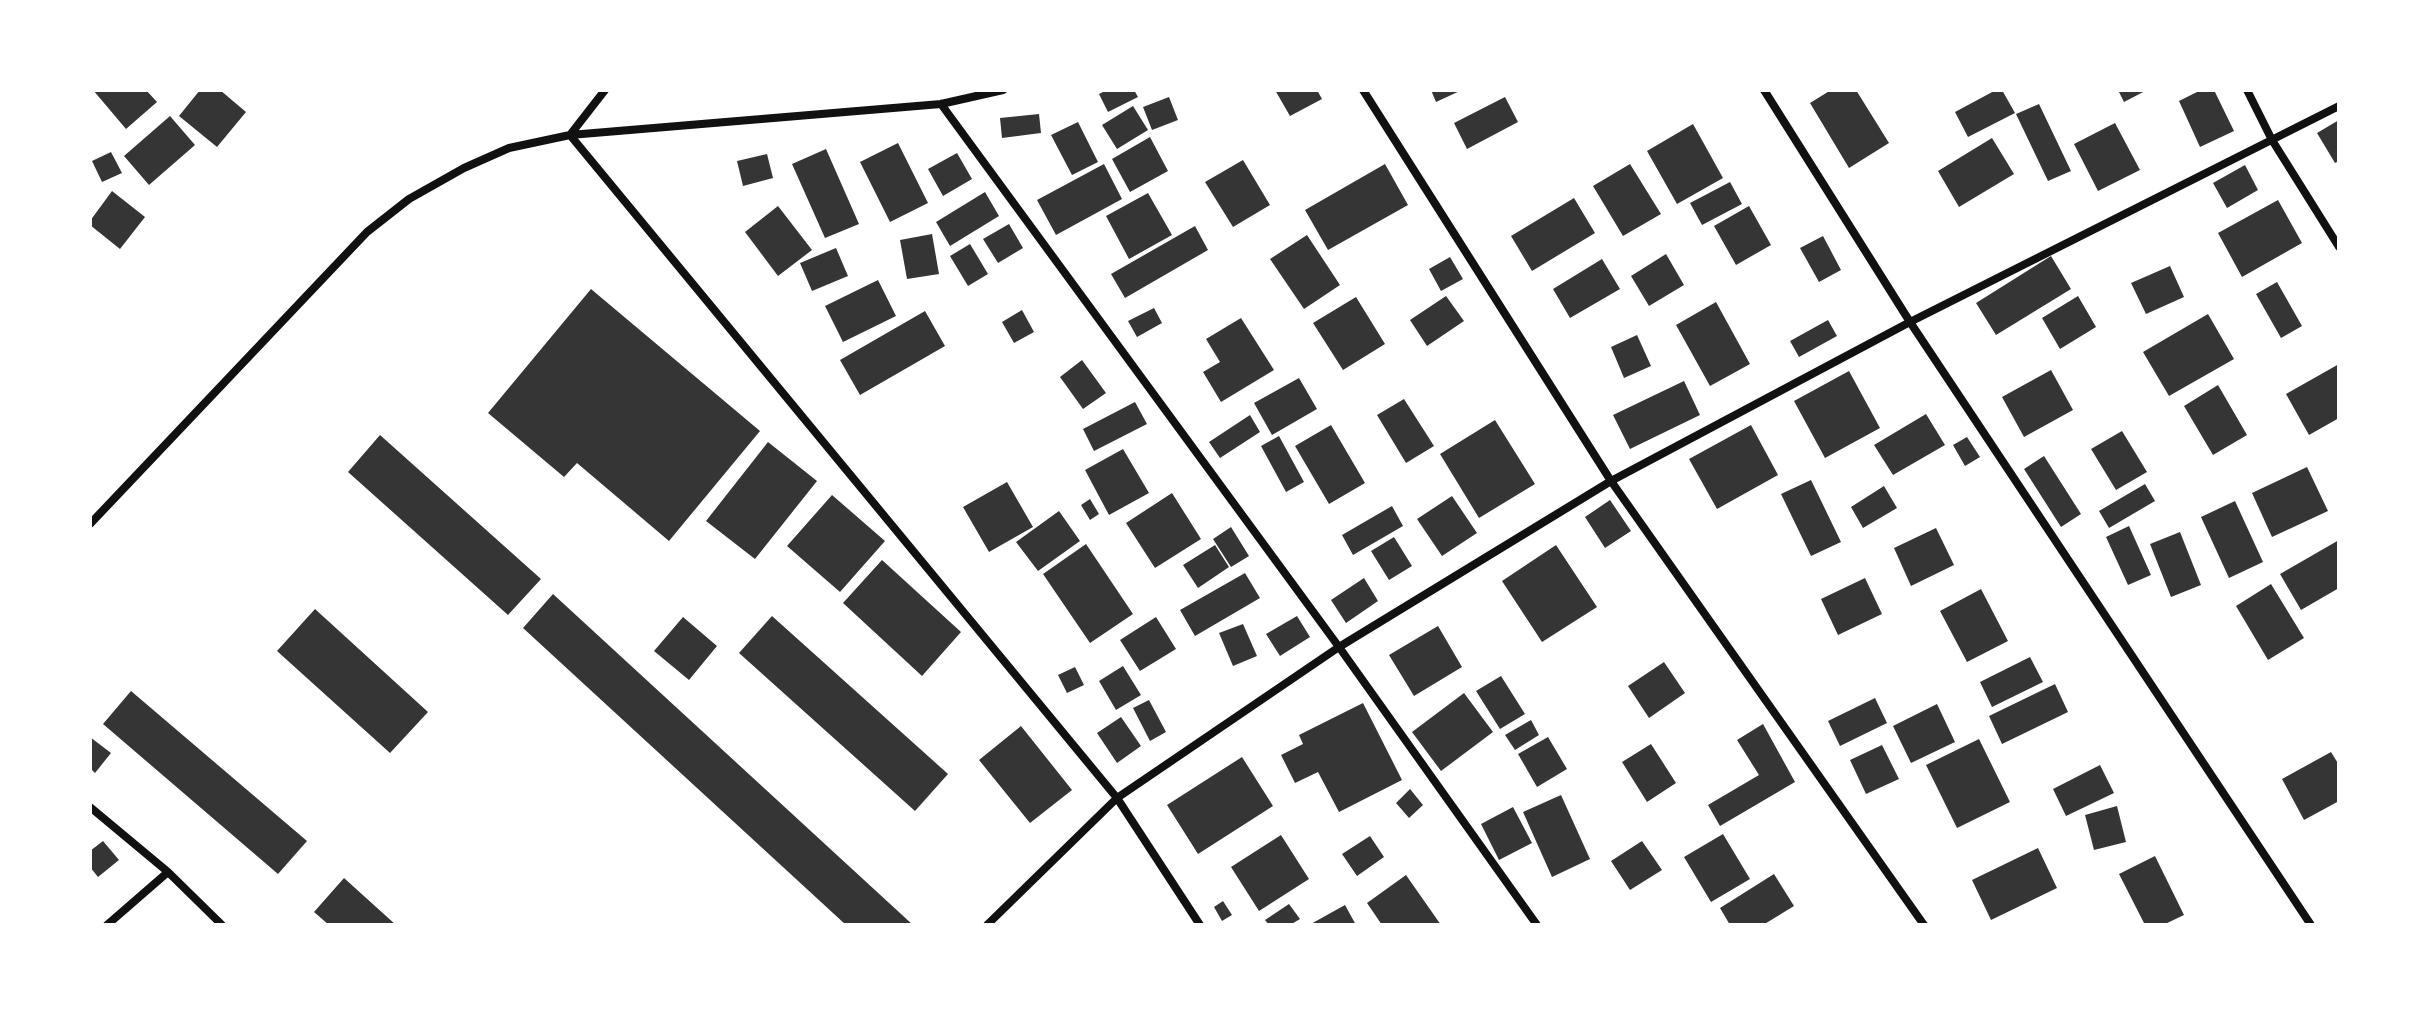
<!DOCTYPE html>
<style>
body{margin:0}
#map{position:relative;width:2429px;height:1015px;overflow:hidden;background:#fff;font-family:Rubik,sans-serif}
canvas{display:block}
.frame{position:absolute;inset:0;border:92px solid #fff;pointer-events:none}
</style>
<div id="map">
<canvas width="2429" height="1015"></canvas>
<div class="frame"></div>
</div>
<script>
const context = document.querySelector('canvas').getContext('2d');
context.lineJoin = 'round';
function fillPath(path, color) { context.fillStyle = color; context.fill(path, 'evenodd'); }
function trace(path, color, width, dash) { context.strokeStyle = color; context.lineWidth = width; context.lineCap = dash ? 'butt' : 'round'; context.setLineDash(dash || []); context.stroke(path); }
fillPath(new Path2D(`
 M93,90H146L157,102L126,129Z
 M200,90H220L246,112L217,147L179,116Z
 M1107,90H1134L1138,97L1108,112L1099,94Z
 M1275,90H1317L1322,99L1290,116Z
 M1431,90H1462L1436,102Z
 M1831,90H1856L1889,143L1849,168L1810,103Z
 M1996,90H2002L2015,113L1968,137L1955,112Z
 M2118,90H2147L2124,102Z
 M2201,90H2214L2234,131L2200,147L2179,101Z
 M1169,97L1178,120L1152,130L1143,107Z
 M1505,97L1518,122L1467,149L1454,123Z
 M2039,104L2071,171L2048,181L2016,114Z
 M1133,106L1148,130L1117,149L1102,125Z
 M1039,114L1041,133L1002,138L1000,118Z
 M170,116L195,145L149,185L124,156Z
 M2339,120V161L2335,163L2317,133Z
 M1078,122L1098,162L1072,175L1051,135Z
 M2115,123L2140,170L2098,191L2074,144Z
 M1693,124L1723,178L1677,204L1647,151Z
 M1150,137L1168,171L1130,192L1112,159Z
 M1992,138L2014,174L1959,207L1938,171Z
 M898,143L928,203L890,222L860,162Z
 M826,149L859,224L825,238L792,164Z
 M111,152L122,173L102,182L92,161Z
 M957,153L972,179L943,196L928,169Z
 M767,154L773,178L743,186L737,161Z
 M1243,160L1270,205L1233,227L1205,182Z
 M1104,164L1122,199L1056,235L1037,200Z
 M1385,164L1408,205L1328,250L1305,210Z
 M1630,164L1661,214L1623,236L1593,186Z
 M2245,165L2258,190L2227,208L2213,183Z
 M1730,182L1742,204L1702,225L1690,203Z
 M112,191L145,217L120,249L90,225V221Z
 M985,192L999,216L950,246L936,222Z
 M1148,193L1172,235L1129,259L1106,216Z
 M1574,198L1595,233L1532,271L1511,236Z
 M2278,200L2302,243L2242,277L2218,233Z
 M778,206L812,250L778,276L745,232Z
 M1749,206L1771,245L1736,265L1714,226Z
 M1009,224L1023,248L998,263L983,239Z
 M1195,226L1208,250L1125,298L1111,274Z
 M932,234L939,274L907,279L900,240Z
 M1307,235L1340,285L1304,309L1270,259Z
 M1823,236L1841,270L1819,282L1800,248Z
 M970,244L988,274L968,286L950,256Z
 M836,248L848,276L812,291L800,263Z
 M1666,254L1684,285L1649,306L1631,276Z
 M2051,256L2071,289L1996,335L1976,303Z
 M1450,257L1463,279L1441,291L1429,269Z
 M1602,259L1620,289L1570,318L1553,289Z
 M2170,266L2184,297L2146,314L2131,283Z
 M878,280L896,316L843,342L825,306Z
 M2277,282L2302,326L2281,338L2256,294Z
 M591,289L760,431L669,541L577,463L564,477L488,413Z
 M1446,296L1464,321L1427,346L1410,320Z
 M2078,296L2096,327L2060,349L2042,318Z
 M1356,297L1385,344L1343,370L1313,323Z
 M1716,302L1750,364L1710,386L1676,325Z
 M1154,308L1162,323L1137,337L1128,321Z
 M1022,310L1034,332L1014,343L1002,322Z
 M925,311L945,346L860,395L840,360Z
 M2208,314L2234,359L2169,396L2143,352Z
 M1241,318L1274,370L1221,402L1203,372L1220,362L1206,339Z
 M1828,320L1837,336L1799,357L1790,341Z
 M1637,335L1651,366L1624,378L1611,347Z
 M1082,360L1106,393L1083,409L1060,377Z
 M2339,364V418L2309,435L2286,394Z
 M2051,370L2073,410L2024,437L2002,397Z
 M1849,371L1880,428L1825,458L1794,401Z
 M1299,378L1317,409L1272,435L1254,403Z
 M1684,381L1700,415L1630,449L1613,415Z
 M2218,385L2247,435L2213,455L2184,406Z
 M1404,399L1434,446L1406,463L1377,415Z
 M1135,402L1147,424L1094,451L1083,429Z
 M1926,414L1945,445L1893,475L1874,445Z
 M1250,415L1260,432L1220,458L1209,442Z
 M1495,420L1535,484L1479,518L1440,454Z
 M1331,425L1365,483L1329,504L1295,446Z
 M1751,425L1778,475L1717,509L1689,459Z
 M2122,431L2147,472L2116,490L2091,449Z
 M380,435L541,579L508,615L348,472Z
 M1279,436L1304,482L1286,492L1261,446Z
 M1967,437L1980,457L1965,466L1953,445Z
 M768,442L817,481L755,559L706,521Z
 M1123,449L1149,493L1109,515L1085,470Z
 M2044,456L2081,514L2061,527L2024,469Z
 M2307,467L2328,511L2272,537L2252,493Z
 M1811,480L1841,542L1811,556L1781,494Z
 M1007,482L1033,527L989,552L963,507Z
 M2145,484L2155,501L2109,528L2099,511Z
 M1884,486L1897,508L1863,528L1851,507Z
 M1172,493L1201,539L1155,568L1126,523Z
 M832,495L885,541L840,592L787,546Z
 M1452,496L1477,533L1442,556L1417,519Z
 M1090,499L1099,514L1090,520L1081,505Z
 M1610,500L1631,531L1605,548L1585,517Z
 M2235,501L2263,562L2229,578L2201,517Z
 M1392,506L1403,526L1353,555L1342,535Z
 M1059,511L1080,541L1038,571L1016,542Z
 M2129,526L2151,575L2128,585L2106,537Z
 M1231,527L1249,556L1231,567L1213,539Z
 M1936,528L1954,565L1911,586L1894,548Z
 M2180,532L2201,585L2171,597L2150,544Z
 M1394,537L1412,566L1389,580L1371,551Z
 M2339,540V588L2301,610L2280,574Z
 M1086,544L1133,614L1090,643L1043,574Z
 M1215,545L1229,567L1198,588L1183,565Z
 M1556,545L1597,607L1542,642L1502,581Z
 M882,560L961,632L922,676L843,603Z
 M1245,573L1260,598L1195,636L1180,610Z
 M1364,578L1378,601L1346,623L1331,600Z
 M1865,578L1882,614L1838,635L1821,599Z
 M2271,584L2304,638L2268,660L2236,606Z
 M1981,589L2008,641L1967,662L1940,611Z
 M553,594L913,925H846L523,628Z
 M315,609L428,712L390,753L277,651Z
 M772,616L948,774L915,811L739,653Z
 M1297,616L1310,637L1280,656L1266,634Z
 M683,617L717,646L689,680L654,651Z
 M1156,617L1176,649L1140,671L1120,640Z
 M1243,624L1257,656L1233,666L1219,633Z
 M1438,626L1462,667L1414,696L1389,655Z
 M2030,657L2043,682L1992,707L1980,682Z
 M1664,662L1685,693L1649,718L1628,686Z
 M1123,666L1141,695L1116,710L1099,681Z
 M1075,667L1084,685L1067,693L1058,675Z
 M1501,676L1525,714L1500,729L1476,691Z
 M2055,684L2068,712L2002,744L1989,716Z
 M131,691L307,841L278,874L103,724Z
 M1464,693L1493,732L1441,771L1412,732Z
 M1875,698L1887,723L1840,746L1828,721Z
 M1149,700L1166,732L1150,741L1133,708Z
 M1363,703L1402,780L1339,812L1318,772L1295,783L1281,755L1303,744L1299,735Z
 M1937,704L1955,742L1911,763L1893,726Z
 M1121,717L1141,746L1117,763L1097,733Z
 M1531,720L1539,735L1515,750L1505,735Z
 M1763,724L1795,782L1720,826L1708,805L1759,775L1737,740Z
 M1021,726L1072,790L1030,823L979,760Z
 M90,737L111,753L95,773L90,768Z
 M1548,737L1567,769L1537,787L1518,754Z
 M1979,739L2010,802L1957,828L1926,765Z
 M1651,744L1676,783L1647,802L1622,762Z
 M1882,745L1899,779L1866,794L1850,760Z
 M2331,752L2339,765V801L2304,820L2282,779Z
 M1242,757L1273,806L1198,854L1167,805Z
 M2100,765L2114,793L2066,816L2053,789Z
 M1410,789L1423,805L1409,818L1396,803Z
 M1561,795L1590,859L1552,877L1523,812Z
 M2117,806L2126,842L2094,850L2085,815Z
 M1513,807L1532,843L1499,860L1481,824Z
 M1723,834L1750,879L1711,902L1684,857Z
 M1281,835L1309,879L1259,911L1231,867Z
 M1370,836L1384,857L1357,876L1342,854Z
 M103,841L119,860L98,877L90,867V851Z
 M1642,841L1662,870L1630,890L1611,861Z
 M2038,848L2057,888L1991,920L1972,880Z
 M2155,856L2184,915L2163,925H2145L2119,874Z
 M1774,874L1794,906L1763,925H1730L1720,908Z
 M1406,875L1441,925H1382L1367,903Z
 M344,878L396,925H329L314,912Z
 M1223,901L1232,915L1222,921L1214,907Z
 M1289,904L1300,919L1290,925H1269L1265,920Z
 M1345,905L1356,925H1309Z`), '#353535');
trace(new Path2D(`
 M1363,90L1611,481L1924,925
 M1764,90L1910,322L2311,925
 M2247,90L2272,140L2339,247
 M941,104L1339,647L1537,925
 M570,135L1117,798L1200,925
 M570,135L605,90
 M90,524L367,232L409,199L464,168L509,148L570,135L941,104L1003,90
 M90,807L168,872L222,925
 M107,925L168,872
 M987,925L1117,798L1339,647L1611,481L1910,322L2339,106`), '#111', 8);
</script>
